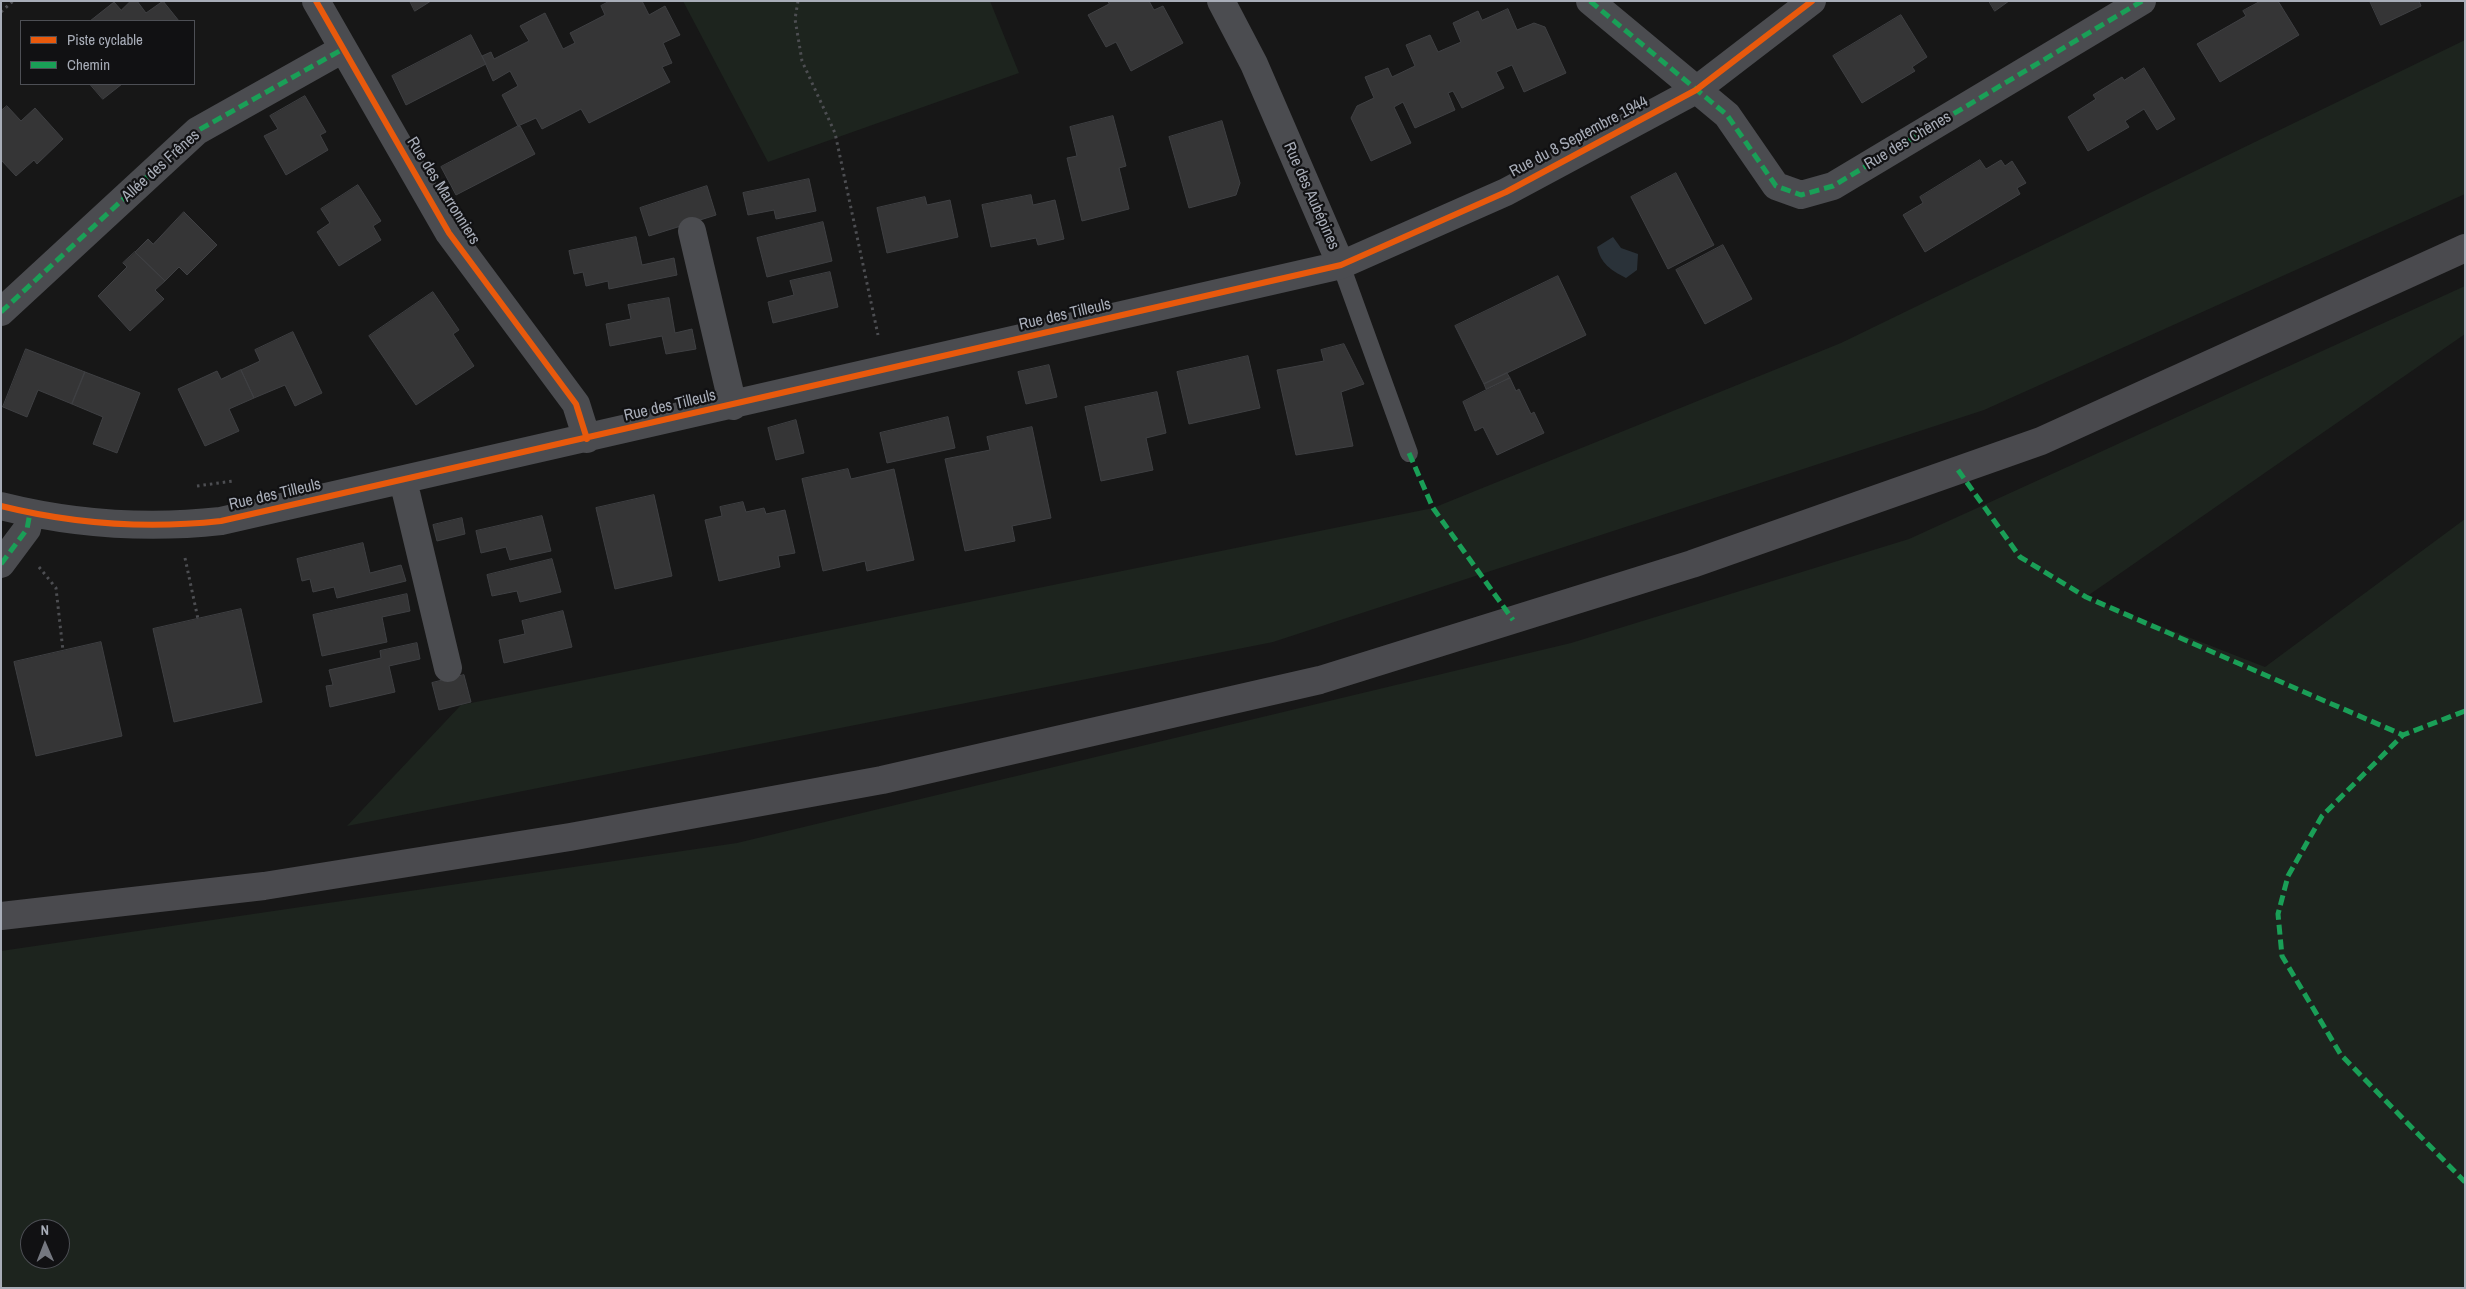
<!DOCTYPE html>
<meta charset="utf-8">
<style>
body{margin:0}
#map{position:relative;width:2466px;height:1289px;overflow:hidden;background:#171717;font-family:"Archivo Narrow",sans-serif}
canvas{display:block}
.frame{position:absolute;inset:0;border:2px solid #a8adb8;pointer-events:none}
.legend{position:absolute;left:20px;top:20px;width:175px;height:65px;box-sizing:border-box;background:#111113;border:1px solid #4d4f55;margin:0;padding:6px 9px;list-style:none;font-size:15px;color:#a8adb8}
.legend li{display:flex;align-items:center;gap:10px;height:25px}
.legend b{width:25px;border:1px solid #4d4f55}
.north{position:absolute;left:20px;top:1219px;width:50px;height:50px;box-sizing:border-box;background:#111113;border:1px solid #4d4f55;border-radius:50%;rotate:359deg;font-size:14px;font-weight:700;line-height:20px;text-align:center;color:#a8adb8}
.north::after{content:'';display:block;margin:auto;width:18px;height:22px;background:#757880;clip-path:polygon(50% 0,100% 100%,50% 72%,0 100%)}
</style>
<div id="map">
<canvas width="2466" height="1289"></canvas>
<div class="frame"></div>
<ul class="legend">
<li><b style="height:6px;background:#e8590c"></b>Piste cyclable</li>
<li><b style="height:6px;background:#1a9f57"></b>Chemin</li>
</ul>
<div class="north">N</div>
</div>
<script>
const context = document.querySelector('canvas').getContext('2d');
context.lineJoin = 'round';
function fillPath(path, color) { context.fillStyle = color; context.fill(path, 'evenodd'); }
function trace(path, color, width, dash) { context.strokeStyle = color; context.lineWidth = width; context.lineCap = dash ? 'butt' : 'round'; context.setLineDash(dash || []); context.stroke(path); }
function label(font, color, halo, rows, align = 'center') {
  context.font = font + ' "Archivo Narrow",sans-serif'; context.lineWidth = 4.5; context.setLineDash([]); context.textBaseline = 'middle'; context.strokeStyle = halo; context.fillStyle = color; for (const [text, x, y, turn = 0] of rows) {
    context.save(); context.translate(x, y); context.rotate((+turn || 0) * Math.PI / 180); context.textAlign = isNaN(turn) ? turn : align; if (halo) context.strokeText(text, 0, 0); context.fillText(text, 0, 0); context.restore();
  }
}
fillPath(new Path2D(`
 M683,1H990L1019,73L768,162Z
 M2465,40V194L1984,410L1273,642L347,826L461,705L1433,508L1841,343Z
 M2465,286V334L2086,597L2265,667L2465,519V1288H1V951L737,843L1571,643L1909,539ZM30,1229H60V1259H30Z`), '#1d241e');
fillPath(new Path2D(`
 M1613,237L1621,248L1638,254L1637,270L1626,278C1611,270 1601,264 1597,247Z`), '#2a3239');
const building = new Path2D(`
 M131,1H137L146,13L163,1L179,21H90L114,2L121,10Z
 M410,1H431L415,11Z
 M610,1H642L649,15L665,6L680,35L663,43L672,63L662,67L670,82L589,123L581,109L542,129L536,118L518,126L502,95L518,86L510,71L493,81L482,56L491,52L494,59L529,41L520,26L545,13L563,49L575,43L570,33L605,15L601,6Z
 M1108,1H1149L1154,10L1163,6L1183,43L1131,71L1116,42L1106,47L1088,15L1109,4Z
 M1989,1H2009L1995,11Z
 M2261,1H2278L2299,35L2220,82L2197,44L2246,16L2243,11Z
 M2370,1H2419L2421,6L2381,25Z
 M1508,9L1517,30L1534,23L1545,27L1566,73L1524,92L1512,65L1496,72L1504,88L1462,108L1453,91L1448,93L1455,110L1415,128L1403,102L1394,107L1411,143L1371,161L1351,118L1357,106L1374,98L1365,77L1388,68L1392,77L1415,66L1406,45L1430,35L1438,52L1461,42L1453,23L1478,11L1482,20Z
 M1901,15L1927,57L1912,67L1915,71L1862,103L1833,56Z
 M471,35L486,64L406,105L392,76Z
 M2144,68L2175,119L2157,130L2144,109L2125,121L2129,127L2088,151L2068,117L2096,99L2093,95L2122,77L2124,80Z
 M90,84H122L103,99Z
 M305,96L326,132L320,135L328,150L286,175L264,136L278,129L270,116Z
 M7,106L21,121L35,108L63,139L37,164L34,160L16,176L1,160V111Z
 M1113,116L1126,166L1119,168L1129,209L1082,221L1067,158L1077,156L1070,127Z
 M1222,121L1240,183L1236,195L1189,208L1169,137Z
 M518,126H520L535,154L456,195L441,167Z
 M1980,160L1986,169L2001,160L2005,166L2012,161L2026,183L2017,188L2020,194L1925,252L1903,215L1923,203L1920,197Z
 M1676,173L1714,245L1668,269L1631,197Z
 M809,179L816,211L776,219L774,210L748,215L743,193Z
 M358,185L381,221L373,226L381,240L339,266L317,232L330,223L321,209Z
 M707,186L716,215L649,236L640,208Z
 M1031,195L1033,205L1055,200L1064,239L1038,245L1036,238L991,247L982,205Z
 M925,197L927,205L950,200L958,237L887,253L877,208Z
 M184,212L217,245L187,275L179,267L165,281L135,252L148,239L153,244Z
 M823,222L832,261L767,277L757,238Z
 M636,237L642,265L674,258L677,275L609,289L608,281L586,286L583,272L574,274L569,251Z
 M1723,245L1752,299L1705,324L1676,270Z
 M135,252L165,281L155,290L164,299L130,331L98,296L127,267L123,263Z
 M830,272L838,307L773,323L768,302L794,295L790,281Z
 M1558,276L1586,335L1484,384L1455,326Z
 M433,292L459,330L453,334L474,366L416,405L369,336Z
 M669,298L675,333L692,329L696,349L666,354L662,336L610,346L606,324L631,319L628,305Z
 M293,332L322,393L295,406L285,385L254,398L241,370L260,361L255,350Z
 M1344,344L1364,384L1341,392L1353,446L1296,455L1277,370L1324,361L1321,350Z
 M26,349L85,372L72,404L38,390L27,417L3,407Z
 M1248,356L1260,408L1189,424L1177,372Z
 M1049,365L1057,397L1026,404L1018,372Z
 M241,370L254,398L229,409L239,431L205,446L178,389L217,371L221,379Z
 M85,372L140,393L117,453L93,444L103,417L72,404Z
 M1507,373L1510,378L1486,389L1484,384Z
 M1510,378L1516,391L1519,389L1531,414L1534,412L1544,433L1497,455L1483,427L1475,431L1463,402Z
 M1157,392L1166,433L1146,438L1153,470L1101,481L1085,407Z
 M948,417L955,448L887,463L880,433Z
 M796,420L804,453L776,460L768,428Z
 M1032,427L1051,518L1012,526L1015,541L965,551L945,459L990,450L987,437Z
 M848,469L851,479L894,469L914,560L867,571L865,561L823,571L802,479Z
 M654,495L672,576L615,589L596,508Z
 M743,502L746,512L764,508L766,514L785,510L795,553L778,556L780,567L719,581L705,520L722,516L720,507Z
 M542,516L551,551L510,560L506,547L481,553L476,531Z
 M462,518L465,534L437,541L433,525Z
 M363,543L370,573L401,565L406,581L337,598L334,587L313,592L310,579L302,581L297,559Z
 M552,559L561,592L520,602L517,591L492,596L487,575Z
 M407,594L410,611L382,617L387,642L322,656L313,615Z
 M241,609L262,702L174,722L153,629Z
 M563,611L572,647L504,663L499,640L525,634L522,621Z
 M101,642L122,736L36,756L14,662Z
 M417,643L420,659L389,666L395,692L330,707L326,686L333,685L329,670L381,658L380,651Z
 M464,675L471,702L439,710L432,683Z`);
fillPath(building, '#353536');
trace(building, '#3f4043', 1);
trace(new Path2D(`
 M798,1L795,19L802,61L835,133L878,335
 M1,12L13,1
 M197,486L233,481
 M185,558L198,619
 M39,567L56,588L63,651`), '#4d4e52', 3, [2.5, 4]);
trace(new Path2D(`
 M1341,265L1409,453`), '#4b4c50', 18);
trace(new Path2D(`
 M316,1L449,233L576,404L587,439
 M1221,1L1254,64L1341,265
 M1590,1L1727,115L1776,186L1801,195L1833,186L2142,1
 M692,231L733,406
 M1,312L197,131L343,49
 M403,480L448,668
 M1,506C73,524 148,529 221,521L1341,265L1506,192L1696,90L1812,1
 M1,564L27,529L30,513`), '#4b4c50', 28);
trace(new Path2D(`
 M1,916L264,886L570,837L882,780L1320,680L1692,564L2041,441L2465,248`), '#4a4a4e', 28);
trace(new Path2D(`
 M1590,1L1727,115L1776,186L1801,195L1833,186L2142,1
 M1,312L197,131L343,49
 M1409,453L1433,508L1513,620
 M1958,470L2020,557L2086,597L2403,735
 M1,564L27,529L30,513
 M2465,711L2403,735L2322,816L2288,876L2278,914L2282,956L2341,1055L2465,1182`), '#1a9f57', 5, [10, 5]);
trace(new Path2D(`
 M316,1L449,233L576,404L587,439
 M1,506C73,524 148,529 221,521L1341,265L1506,192L1696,90L1812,1`), '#e8590c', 6);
label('16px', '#a8adb8', '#111113', [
 ["Rue du 8 Septembre 1944",1579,137,-28],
 ["Rue des Chênes",1908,141,-31],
 ["Allée des Frênes",161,166,-42],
 ["Rue des Marronniers",443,191,58],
 ["Rue des Aubépines",1311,196,66],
 ["Rue des Tilleuls",1065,315,-13],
 ["Rue des Tilleuls",670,406,-13],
 ["Rue des Tilleuls",275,495,-13]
]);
</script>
